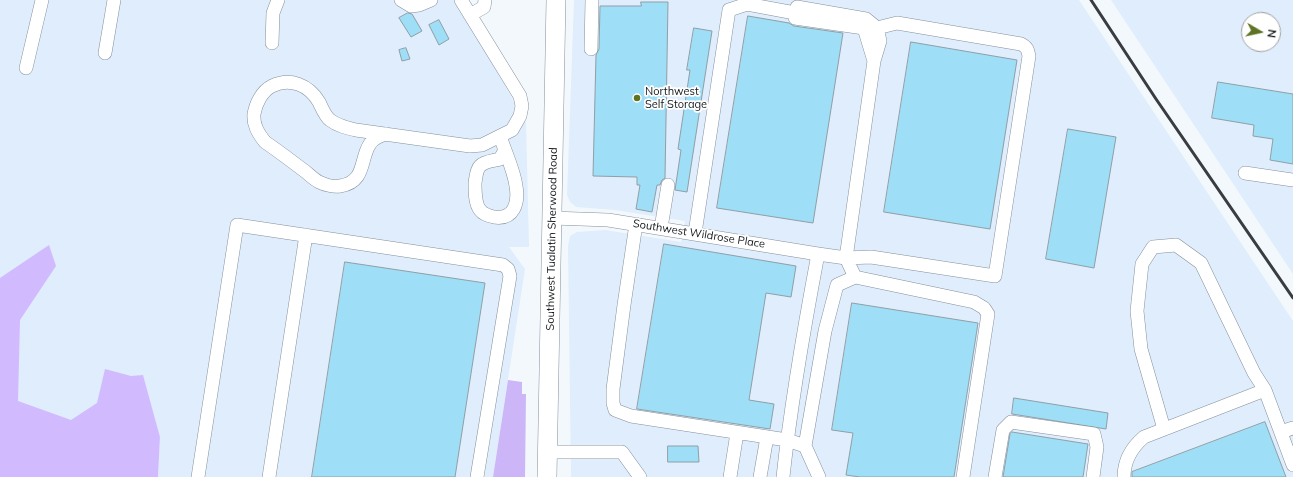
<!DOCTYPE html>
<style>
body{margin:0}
#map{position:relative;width:1293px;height:477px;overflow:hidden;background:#f3f8fd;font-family:Mulish,sans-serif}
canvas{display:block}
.north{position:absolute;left:1241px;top:12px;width:40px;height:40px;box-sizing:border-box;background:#fff;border:1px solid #a1a3a4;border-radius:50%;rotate:99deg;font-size:11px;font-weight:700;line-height:16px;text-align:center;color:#14181c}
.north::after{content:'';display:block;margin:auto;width:14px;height:18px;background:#5e7323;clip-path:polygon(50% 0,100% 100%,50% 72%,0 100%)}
</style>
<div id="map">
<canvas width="1293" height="477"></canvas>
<div class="north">N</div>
</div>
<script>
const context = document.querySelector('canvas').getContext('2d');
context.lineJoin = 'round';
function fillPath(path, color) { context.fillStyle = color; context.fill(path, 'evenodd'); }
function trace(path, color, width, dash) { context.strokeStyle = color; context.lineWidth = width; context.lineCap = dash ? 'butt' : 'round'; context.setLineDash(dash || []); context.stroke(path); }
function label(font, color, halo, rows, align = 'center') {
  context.font = font + ' Mulish,sans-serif'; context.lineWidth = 3.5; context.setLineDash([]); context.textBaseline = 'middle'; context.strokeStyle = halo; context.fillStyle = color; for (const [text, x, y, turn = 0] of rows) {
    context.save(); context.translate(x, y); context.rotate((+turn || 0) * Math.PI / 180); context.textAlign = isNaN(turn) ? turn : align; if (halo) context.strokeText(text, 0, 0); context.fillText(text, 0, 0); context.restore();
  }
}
fillPath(new Path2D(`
 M0,0H457L526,123L529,247H509L525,269L493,477H158L160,437L143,376L0,477Z
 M574,0H1079L1293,321V477H571L568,246L570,236L577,232L605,230L681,242L685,221L615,210L576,207L570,202L567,195Z
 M1111,0H1293V274ZM1249,20H1273V44H1249Z`), '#dfedfc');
fillPath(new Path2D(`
 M508,380L522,382V394H526L525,477H493Z`), '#cdb6f8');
fillPath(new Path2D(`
 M49,245L56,266L20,320L18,401L71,420L97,403L105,369L131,376L143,375L160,437L158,477H0V278Z`), '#d2baff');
const building = new Path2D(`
 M641,2H668L665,178L662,180L660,185H657L652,212L636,209L640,185H637V177L593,176L596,55L599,49L600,6H641Z
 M408,13L412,14L422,31L411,37L399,18Z
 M748,16L789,23L794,26L843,33L813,223L717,208Z
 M439,20L449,39L439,45L429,25Z
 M694,28L712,31L687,192L675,190L681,150L678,149L690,70H687Z
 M911,42L1017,60L990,229L884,212Z
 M406,48L410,59L402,61L399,50Z
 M1218,82L1293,94V164L1270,160L1273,139L1253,136L1254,125L1212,118Z
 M1068,129L1116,137L1094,268L1046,259Z
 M664,244L796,266L791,297L766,293L749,400L774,404L770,429L637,409Z
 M345,262L485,283L455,477H312Z
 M852,303L978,323L954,477H860L846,475L853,433L832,430Z
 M1014,398L1108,413L1106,429L1012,414Z
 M1265,422L1286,477H1132V472Z
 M1012,432L1088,444L1083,477H1003L1010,434Z
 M668,446H698L699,462H668Z`);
fillPath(building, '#9edef7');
trace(building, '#8fa0a6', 1);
const minor = new Path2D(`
 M401,0L411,6L419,5L431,0
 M795,13V18L864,28L874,61
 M470,15L484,7L485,0
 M272,43L273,13L278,0
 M591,49L592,0
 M105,53L114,0
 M26,68L42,0
 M387,134C352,140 375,181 340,186C334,187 325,185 319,182C313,179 308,173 302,169C290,160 277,150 265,142C258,133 253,125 254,114C256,103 262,91 272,86C290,77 309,85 319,102C322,108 325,116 330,120C338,126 347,128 356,130L470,146L482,145L512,130L520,116L522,106L520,96L461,0
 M500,136C505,152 514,170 516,186C519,203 514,220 494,217C489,216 483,214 480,210C475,204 475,191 475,183C476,178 476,170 480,166C485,161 494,161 500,159L505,150
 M1245,173L1293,180
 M552,218L608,220L818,254L846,258L871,257L995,276L1029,56C1028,50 1027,47 1021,44L897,23L877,28
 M636,224L624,305L613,389V403L615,410L631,416L787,440L805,446L819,477
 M661,228L668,185
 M695,233L729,10L747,4L795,13L797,7L866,19L877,28L880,41L874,61L846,258L855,277L974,302L984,308L988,314L963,477
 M1164,429L1141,349L1137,311L1142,264L1153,247L1176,245L1201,263L1254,373L1265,390
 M1281,432L1293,428
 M805,446L825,331L837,285L855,277
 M547,452H622L640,477
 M198,477L237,225L503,265L508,269L510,276L477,477
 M269,477L306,235
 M730,477L737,433
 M760,477L767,437
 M783,477C791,402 804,328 818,254
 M995,477L1003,430L1011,422L1094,434L1097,447L1093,477
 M1124,477C1124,460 1131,448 1144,437L1265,390L1293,465`);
const highway = new Path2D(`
 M547,477L556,0`);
trace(minor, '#85909c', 14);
trace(highway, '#85909c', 20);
trace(minor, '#fff', 13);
trace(highway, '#fff', 19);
trace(new Path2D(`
 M1091,0L1156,99L1293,298`), '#393d41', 3);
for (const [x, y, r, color] of [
 [637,98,4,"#5e7323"]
]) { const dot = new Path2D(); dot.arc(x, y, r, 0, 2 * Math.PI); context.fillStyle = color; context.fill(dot); trace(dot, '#fff', 1.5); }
label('11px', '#14181c', '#fff', [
 ["Northwest",645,92],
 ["Self Storage",645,105]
], 'left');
label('11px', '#14181c', '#fff', [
 ["Southwest Wildrose Place",699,234,9],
 ["Southwest Tualatin Sherwood Road",552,239,-89]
]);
</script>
